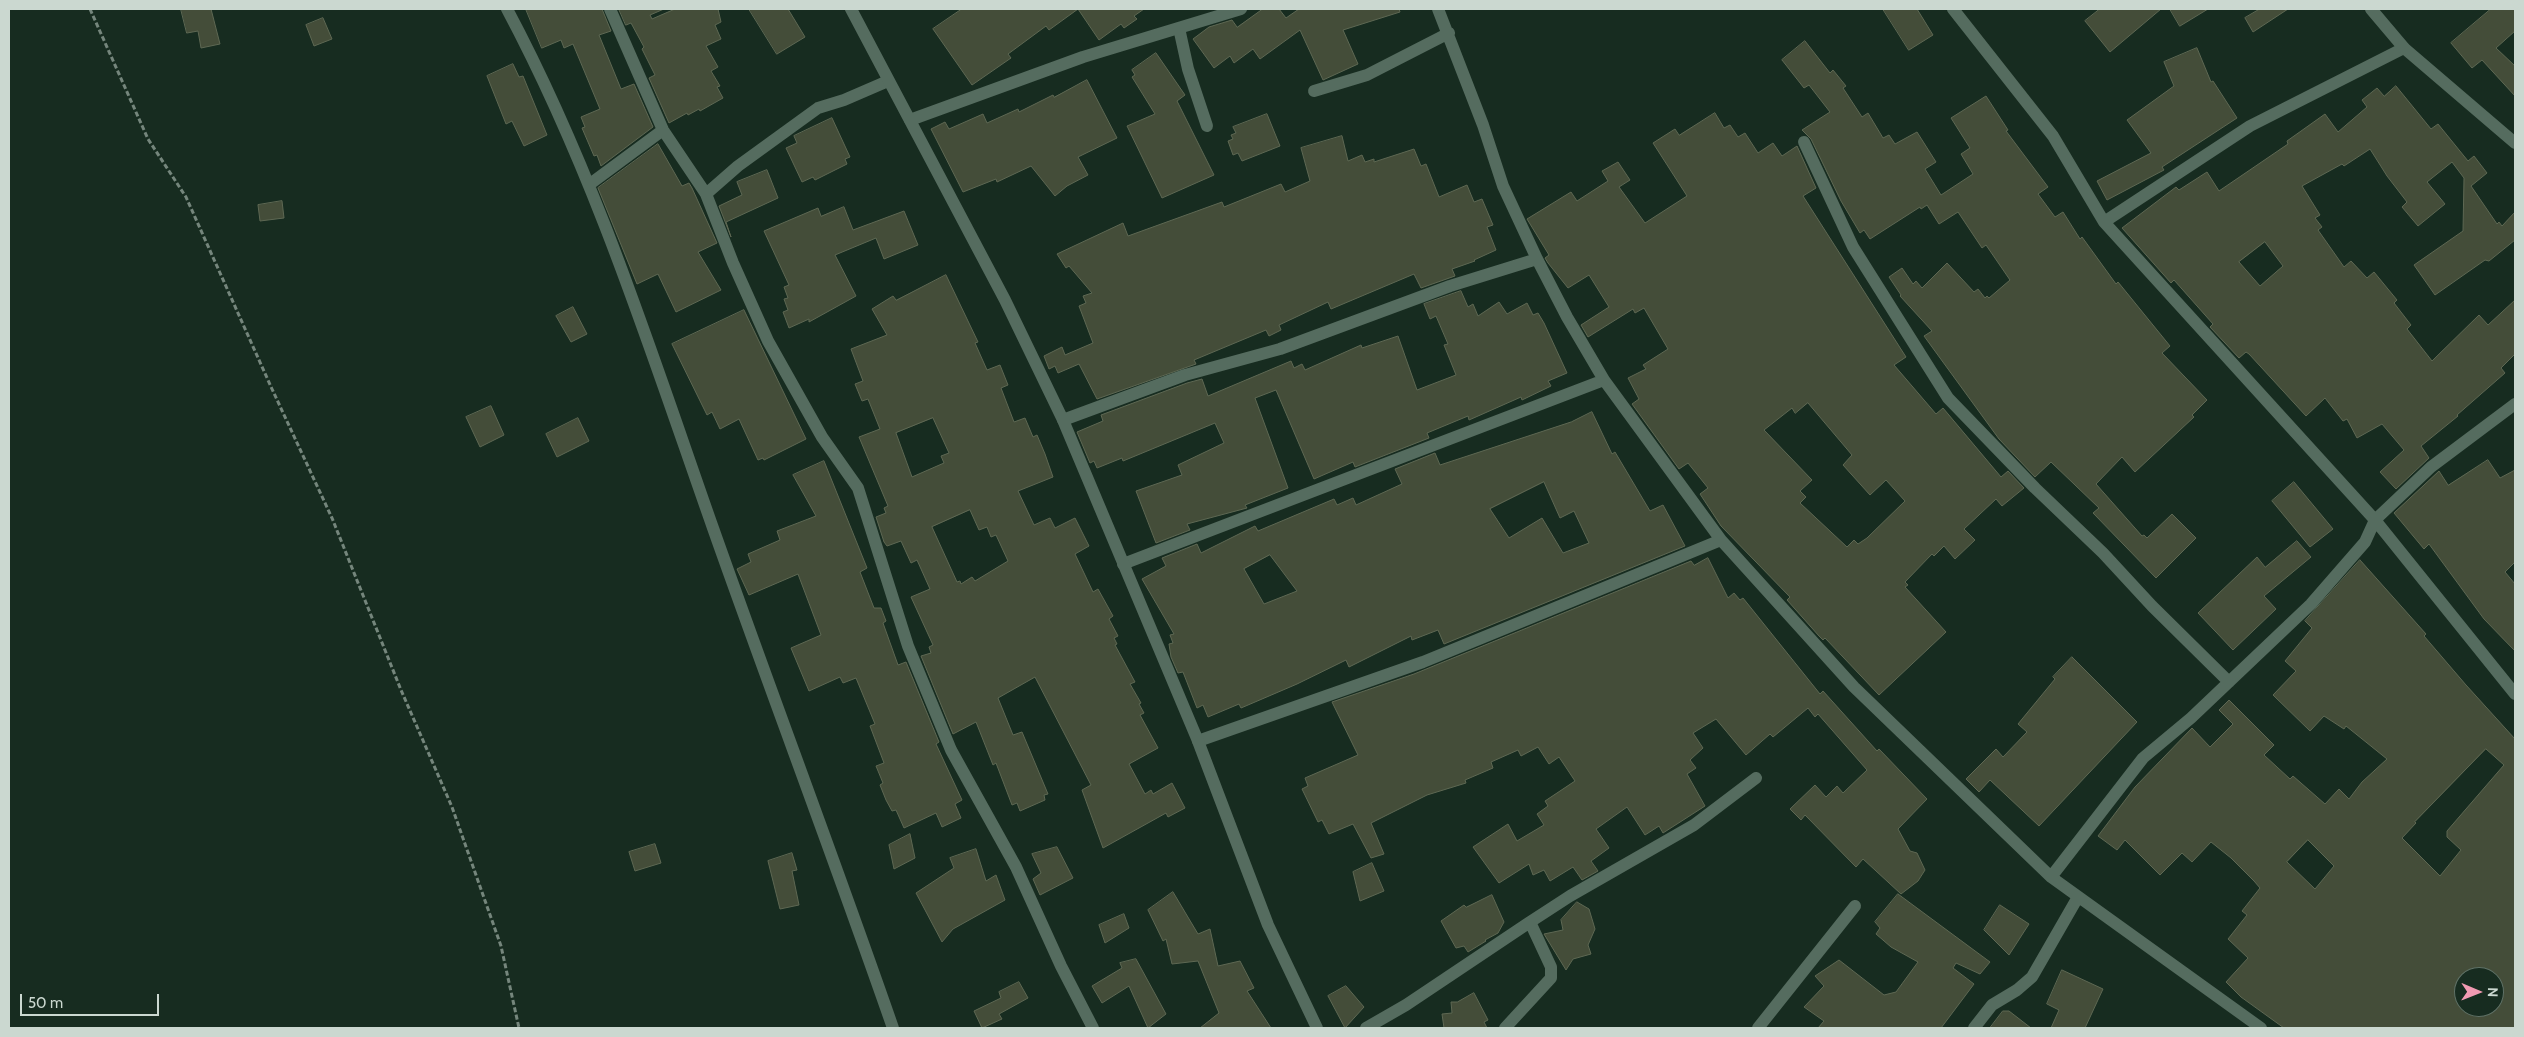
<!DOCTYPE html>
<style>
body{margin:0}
#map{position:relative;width:2524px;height:1037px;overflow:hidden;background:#172c20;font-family:Cabin,sans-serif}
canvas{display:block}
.frame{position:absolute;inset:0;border:10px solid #cbd8d0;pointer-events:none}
.north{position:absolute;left:2454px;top:967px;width:50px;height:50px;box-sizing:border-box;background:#172c20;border:1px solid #5f7166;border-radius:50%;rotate:91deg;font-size:14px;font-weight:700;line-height:20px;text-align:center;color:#cbd8d0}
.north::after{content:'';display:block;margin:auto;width:18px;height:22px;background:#f19ab2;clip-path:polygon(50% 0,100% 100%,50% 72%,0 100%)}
.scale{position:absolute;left:20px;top:994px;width:139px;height:22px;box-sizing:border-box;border:2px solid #cbd8d0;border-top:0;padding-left:6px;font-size:15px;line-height:18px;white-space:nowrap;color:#cbd8d0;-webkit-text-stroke:4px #172c20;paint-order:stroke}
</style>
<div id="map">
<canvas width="2524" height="1037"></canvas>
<div class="frame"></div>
<div class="north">N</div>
<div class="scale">50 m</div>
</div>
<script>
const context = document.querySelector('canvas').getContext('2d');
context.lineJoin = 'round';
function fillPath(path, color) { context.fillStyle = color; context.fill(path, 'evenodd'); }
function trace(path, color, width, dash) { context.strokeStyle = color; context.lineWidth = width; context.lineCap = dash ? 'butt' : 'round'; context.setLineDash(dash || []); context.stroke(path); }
const building = new Path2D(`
 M181,9H211L220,44L201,48L198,31L187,33Z
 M526,9H602L611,31L599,35L621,89L634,84L653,127L601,166L597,155L594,156L582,128L585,127L581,117L600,109L573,44L564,48L561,40L542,48Z
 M619,9H664L650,15L652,19L675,9H718L721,22L715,25L721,39L706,46L718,67L711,71L720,86L717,87L723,98L700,111L699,109L688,115L687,113L669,123L649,78L655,75L642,49L644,47L631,23L626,25Z
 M749,9H788L805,37L777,54Z
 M962,9H1144L1134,16L1137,19L1124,28L1121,24L1099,40L1078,9L1049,30L1046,26L1008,54L1011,58L972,85L933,29Z
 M1263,9H1279L1286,18L1299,9H1399L1400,12L1343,30L1358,64L1323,80L1300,30L1260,59L1253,49L1234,63L1230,56L1214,68L1193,39L1209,27L1232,20L1237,27Z
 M1883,9H1917L1933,35L1909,50Z
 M2100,9H2161L2110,52L2085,21Z
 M2170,9H2208L2180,26Z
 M2260,9H2288L2253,32L2245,18Z
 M2491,9H2515V31L2496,48L2515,66V96L2482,60L2472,68L2451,43Z
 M323,18L332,39L314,46L306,25Z
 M1805,41L1830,73L1833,70L1846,86L1843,88L1862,117L1868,113L1883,138L1889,135L1895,144L1917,132L1936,162L1925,169L1941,195L1973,174L1961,154L1970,148L1951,118L1986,96L2008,130L2006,131L2048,187L2038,194L2055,217L2063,212L2080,239L2082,237L2116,284L2118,282L2170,346L2162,353L2207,400L2192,415L2194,417L2135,472L2122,457L2096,484L2142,536L2144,535L2147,538L2172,514L2196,538L2156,578L2093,513L2099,508L2051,462L2035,477L1999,439L1924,336L1932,331L1900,296L1901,295L1889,277L1902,268L1913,284L1916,281L1922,288L1947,263L1974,292L1978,289L1985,298L1987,296L1989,298L2010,280L1986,245L1982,248L1958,212L1939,224L1927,205L1921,209L1920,207L1870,239L1864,230L1860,233L1841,201L1811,139L1802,130L1830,112L1809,85L1804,88L1782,60Z
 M2197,48L2211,82L2213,81L2237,118L2162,167L2164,170L2107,200L2097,181L2151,153L2127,120L2174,86L2164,62Z
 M1156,53L1185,95L1177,101L1214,175L1162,198L1127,126L1155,114L1132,77L1135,75L1132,70Z
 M513,64L519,77L523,76L547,135L524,146L512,121L506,124L487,76Z
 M1087,80L1117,138L1078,157L1088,175L1067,186L1055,196L1031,166L997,182L996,179L963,192L931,129L945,122L949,129L983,114L987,123L1018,109L1019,112L1053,95L1054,97Z
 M2396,86L2431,129L2438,124L2468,161L2474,156L2487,173L2471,186L2497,224L2499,222L2502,226L2515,212V240L2489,261L2485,260L2435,295L2414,265L2463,231L2464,178L2452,162L2427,182L2445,204L2418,226L2402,207L2407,202L2387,176L2370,149L2344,166L2342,164L2302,186L2320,215L2315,218L2322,227L2318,230L2344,267L2351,261L2367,278L2374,272L2397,300L2394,303L2411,325L2407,329L2432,361L2479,315L2488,325L2515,300V354L2501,368L2505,373L2457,415L2458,416L2421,446L2429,458L2396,489L2380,472L2404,450L2382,424L2357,438L2347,419L2343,421L2325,398L2306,416L2249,354L2246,352L2239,358L2210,327L2213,324L2174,280L2171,283L2122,228L2176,187L2179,190L2207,172L2219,191L2288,144L2287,141L2325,114L2338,132L2367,107L2362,100L2377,88L2384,96ZM2265,242L2283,266L2260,286L2239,262Z
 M1715,113L1724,128L1730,125L1738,137L1745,133L1758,153L1773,143L1782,156L1797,146L1816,188L1803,196L1906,357L1894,365L1936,414L1943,408L2001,477L2008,471L2024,488L2002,506L1996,499L1964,529L1975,540L1955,559L1944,546L1934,556L1932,554L1905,582L1908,585L1905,587L1946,632L1879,695L1825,638L1823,640L1819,636L1787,600L1790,597L1721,526L1700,494L1708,488L1688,463L1679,469L1632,404L1639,399L1628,378L1646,369L1643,365L1668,349L1644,308L1635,313L1633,309L1588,337L1581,325L1609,307L1589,275L1568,288L1548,263L1545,258L1549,255L1527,219L1571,192L1577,201L1608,181L1602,171L1618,162L1630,180L1619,187L1645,223L1687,196L1653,143L1675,129L1679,135ZM1808,403L1852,455L1843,465L1870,495L1886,480L1905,501L1867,538L1858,544L1854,540L1847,547L1800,503L1806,497L1800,491L1812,480L1764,430L1792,408L1795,413Z
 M1267,114L1280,146L1242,161L1238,153L1233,155L1228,141L1233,139L1231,135L1236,133L1233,127Z
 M832,118L850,157L845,159L847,164L815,180L813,177L802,182L786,148L797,143L794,136Z
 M1342,136L1348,161L1362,155L1365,162L1374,159V162L1414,149L1421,166L1426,164L1439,197L1467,185L1474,202L1482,199L1493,225L1487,227L1496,250L1474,260L1475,261L1452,269L1455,276L1421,288L1414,274L1331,309L1328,302L1279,325L1281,330L1269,336L1266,330L1194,360L1196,364L1097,399L1079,364L1058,373L1055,366L1049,369L1044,356L1062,347L1065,355L1093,343L1079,306L1086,303L1083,296L1092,293L1069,266L1066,268L1057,254L1123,223L1128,236L1222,202L1224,207L1281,184L1285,192L1310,181L1301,148Z
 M658,144L682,186L689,183L692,188L717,243L698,252L721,290L676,312L658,274L637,284L598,188Z
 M767,170L778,198L726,222L731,237L719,206L742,195L737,182Z
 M282,201L284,218L260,221L258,205Z
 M844,207L853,230L904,211L918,245L884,259L876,238L835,255L856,296L809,322V319L789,328L783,312L788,310L784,299L788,298L784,287L789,285L764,231L818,208L821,216Z
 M946,275L978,342L975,343L987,370L1000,365L1008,385L1001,388L1014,422L1025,418L1033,437L1037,435L1045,454L1053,477L1018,491L1034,525L1050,518L1055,528L1075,518L1089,546L1075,554L1093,592L1098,589L1113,616L1109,619L1118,636L1114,638L1117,644L1115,645L1135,682L1130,684L1141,703L1139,704L1144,713L1140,715L1158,748L1129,764L1145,794L1151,790L1153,794L1172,783L1185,808L1168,817L1166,813L1103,848L1082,790L1091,785L1035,677L998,698L1013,735L1022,732L1048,794L1044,795L1045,800L1020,811L1017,803L1012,805L996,763L993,765L976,722L953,734L921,656L931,653L929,647L933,645L911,597L930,589L917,560L911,563L901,541L887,546L884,542L876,517L886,513L884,508L888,506L859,437L880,429L868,399L862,401L855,384L863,381L851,349L887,335L872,309L893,296L896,300ZM933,418L949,453L941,456L944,463L912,477L896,433ZM970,510L979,530L987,527L991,537L996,535L1008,561L975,581L972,577L961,584L960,581L957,582L932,527Z
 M1461,291L1468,307L1473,304L1478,316L1499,302L1507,314L1527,303L1533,315L1538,313L1544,323L1567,373L1548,381L1551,386L1522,400L1521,397L1469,420L1468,416L1427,433L1429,438L1355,467L1353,462L1314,479L1276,390L1255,398L1288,488L1245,505L1247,508L1187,524L1190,530L1156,543L1136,491L1182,475L1178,465L1224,443L1215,423L1123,461L1122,458L1097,468L1094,461L1090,463L1077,432L1103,421L1101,415L1187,383L1202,379L1208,396L1291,361L1294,368L1302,364L1305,370L1361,345L1362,348L1398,336L1417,390L1456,375L1444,345L1448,344L1436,316L1430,319L1424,304Z
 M573,307L587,334L571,342L556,316Z
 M744,310L806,439L764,460L763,458L758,460L739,419L720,429L712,412L707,415L672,344Z
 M491,406L504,435L480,447L466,417Z
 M1592,412L1612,454L1615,452L1650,511L1663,505L1685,546L1444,644L1438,630L1412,640L1411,636L1349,667L1346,660L1297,684L1241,708L1239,704L1208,717L1203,705L1197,708L1183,672L1178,673L1171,657L1169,644L1173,643L1170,635L1174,634L1142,579L1166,566L1162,558L1197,544L1201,553L1255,526L1258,531L1334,499L1337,505L1353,498L1356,505L1402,484L1395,469L1435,453L1440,465L1571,422ZM1544,482L1560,518L1574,511L1589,543L1563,553L1542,518L1509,538L1490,509ZM1270,555L1297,591L1264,604L1244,569Z
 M578,418L589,441L557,457L546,434Z
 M2488,460L2500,478L2515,470V562L2505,572L2515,584V651L2484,619L2429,544L2424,549L2394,513L2439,471L2448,485Z
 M824,461L867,568L860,572L874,608H881L886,621L883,623L898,665L906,662L939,742L936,744L962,800L955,804L961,818L942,827L936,813L904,828L896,810L892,811L886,800L880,785L883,783L876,766L884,763L870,726L875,724L856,678L843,683L840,677L809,691L791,648L821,635L798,574L749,595L737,569L751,562L748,554L780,540L777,531L816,516L793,475Z
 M2294,482L2333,529L2310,547L2272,501Z
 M2297,541L2311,557L2264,596L2276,609L2233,650L2198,613L2257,557L2265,567Z
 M1708,558L1728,598L1734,593L1740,600L1743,598L1820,694L1823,691L1877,751L1879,749L1927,799L1898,829L1910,851L1917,853L1925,870L1918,881L1901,894L1863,859L1856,867L1805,815L1801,820L1790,809L1815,785L1826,797L1837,786L1843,793L1867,770L1818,714L1815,717L1808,708L1773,737L1770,734L1746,755L1716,719L1693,733L1703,748L1690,760L1696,768L1687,774L1705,806L1663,833L1659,826L1645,835L1627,807L1596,829L1609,848L1591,861L1598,871L1582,880L1573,867L1550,881L1544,870L1533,875L1529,864L1499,883L1473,847L1508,824L1517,841L1544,825L1537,814L1548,806L1545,801L1575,781L1559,757L1549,764L1538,747L1521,756L1518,750L1491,762L1493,768L1465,780L1466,783L1427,795L1371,823L1384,854L1371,858L1353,824L1329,834L1322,820L1318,822L1302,789L1308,786L1305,778L1358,755L1332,702L1414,674L1691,561L1694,565Z
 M2360,560L2426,634L2424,636L2466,685L2515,739V1028H2284L2241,997L2226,982L2248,958L2228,939L2247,915L2242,911L2260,888L2254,881L2231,858L2211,842L2192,862L2182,853L2160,875L2125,840L2117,850L2098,836L2135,787L2192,728L2210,747L2233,724L2219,710L2229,700L2274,745L2264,755L2290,779L2293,776L2325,804L2339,789L2349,799L2362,782L2387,759L2346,726L2344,729L2324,716L2310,731L2273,695L2296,671L2285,661L2312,628L2305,621ZM2486,749L2504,765L2447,831V837L2461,850L2440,876L2402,838L2416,823L2415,822ZM2308,840L2334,866L2315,889L2287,862ZM2464,977H2494V1007H2464Z
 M2072,657L2137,722L2039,826L1990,780L1979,792L1966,779L1996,749L2003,757L2027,732L2018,724L2055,679L2053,677Z
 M910,834L915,858L894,869L889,845Z
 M655,844L661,863L635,871L629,852Z
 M1057,847L1073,878L1040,895L1033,879L1041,873L1032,854Z
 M976,849L986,881L996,875L1005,900L953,929L942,942L916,893L954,868L950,858Z
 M792,853L797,870L792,871L799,905L780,909L768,861Z
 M1372,863L1384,891L1360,901L1353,872Z
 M1173,892L1198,934L1210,929L1218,966L1240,961L1254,988L1247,991L1271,1028H1200L1219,1013L1198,961L1172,964L1166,939L1163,941L1148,910Z
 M1898,894L1990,962L1980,974L1956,963L1953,968L1974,984L1941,1028H1818L1824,1021L1804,1007L1824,986L1815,976L1839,960L1884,995L1896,992L1918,962L1891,947L1876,934L1880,928L1875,922Z
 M1492,895L1504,922L1498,933L1485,940L1486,941L1468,952L1464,946L1456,948L1441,921L1464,905L1466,907Z
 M1577,902L1589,909L1595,929L1588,945L1591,954L1573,959L1566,970L1544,934L1563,930L1561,920Z
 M2000,905L2029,924L2009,955L1984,930Z
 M1124,914L1129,928L1105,943L1099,925Z
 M1136,959L1166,1014L1148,1028L1129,986L1102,1003L1092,986L1122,968L1120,963Z
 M2062,970L2103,989L2085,1028H2051L2059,1010L2047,1004Z
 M1019,982L1028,998L999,1014L1002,1019L982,1028L974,1011L1001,998L999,992Z
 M1346,986L1364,1007L1345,1028L1328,996Z
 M1474,993L1488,1020L1484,1022L1487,1028H1444L1442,1014L1452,1013L1451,1002H1457Z
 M2003,1011H2009L2031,1028H1990Z`);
fillPath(building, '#444d39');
trace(building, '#5e6853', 1);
trace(new Path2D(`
 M90,9L148,139L186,197L272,389L332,518L401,690L452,807L501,946L519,1028`), '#75867c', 3, [5, 2.5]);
trace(new Path2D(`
 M507,9C595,174 651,352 713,528C772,695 835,861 893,1028
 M610,9L663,130L706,194L733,263L768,341L822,437L858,488L908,646L951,750L1016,867L1061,966L1093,1028
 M1438,9L1483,125L1503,186L1537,259L1567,317L1604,380L1721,540L1854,687L2051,877L2261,1028
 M1953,9L2053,136L2104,222L2375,520L2515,694
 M1179,28L1188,69L1207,126
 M1314,91L1367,75L1449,33
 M910,120L1083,57L1241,9
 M1804,142L1853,247L1948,398L2035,488L2103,553L2152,606L2229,682
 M590,184L663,130
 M706,194L738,166L818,108L844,100L888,81
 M2104,222L2250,126L2404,48
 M1063,420L1185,375L1280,349L1450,286L1537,259
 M1123,564L1604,380
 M1198,741L1423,662L1721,540
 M2051,877L2143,758L2191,718L2311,604L2365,542L2375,520L2431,467L2515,404
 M1366,1028L1406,1005L1530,922
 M1505,1028L1551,978V967L1530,922L1570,896L1694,825L1756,778
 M1758,1028L1855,906
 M1974,1028L1992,1005L2017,990L2032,977L2078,897`), '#556c5f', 12);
trace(new Path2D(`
 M2371,9L2404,48L2515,143`), '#556c5f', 12);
trace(new Path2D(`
 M851,9L1005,300L1063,420L1198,741L1268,925L1317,1028`), '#556c5f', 12);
</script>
